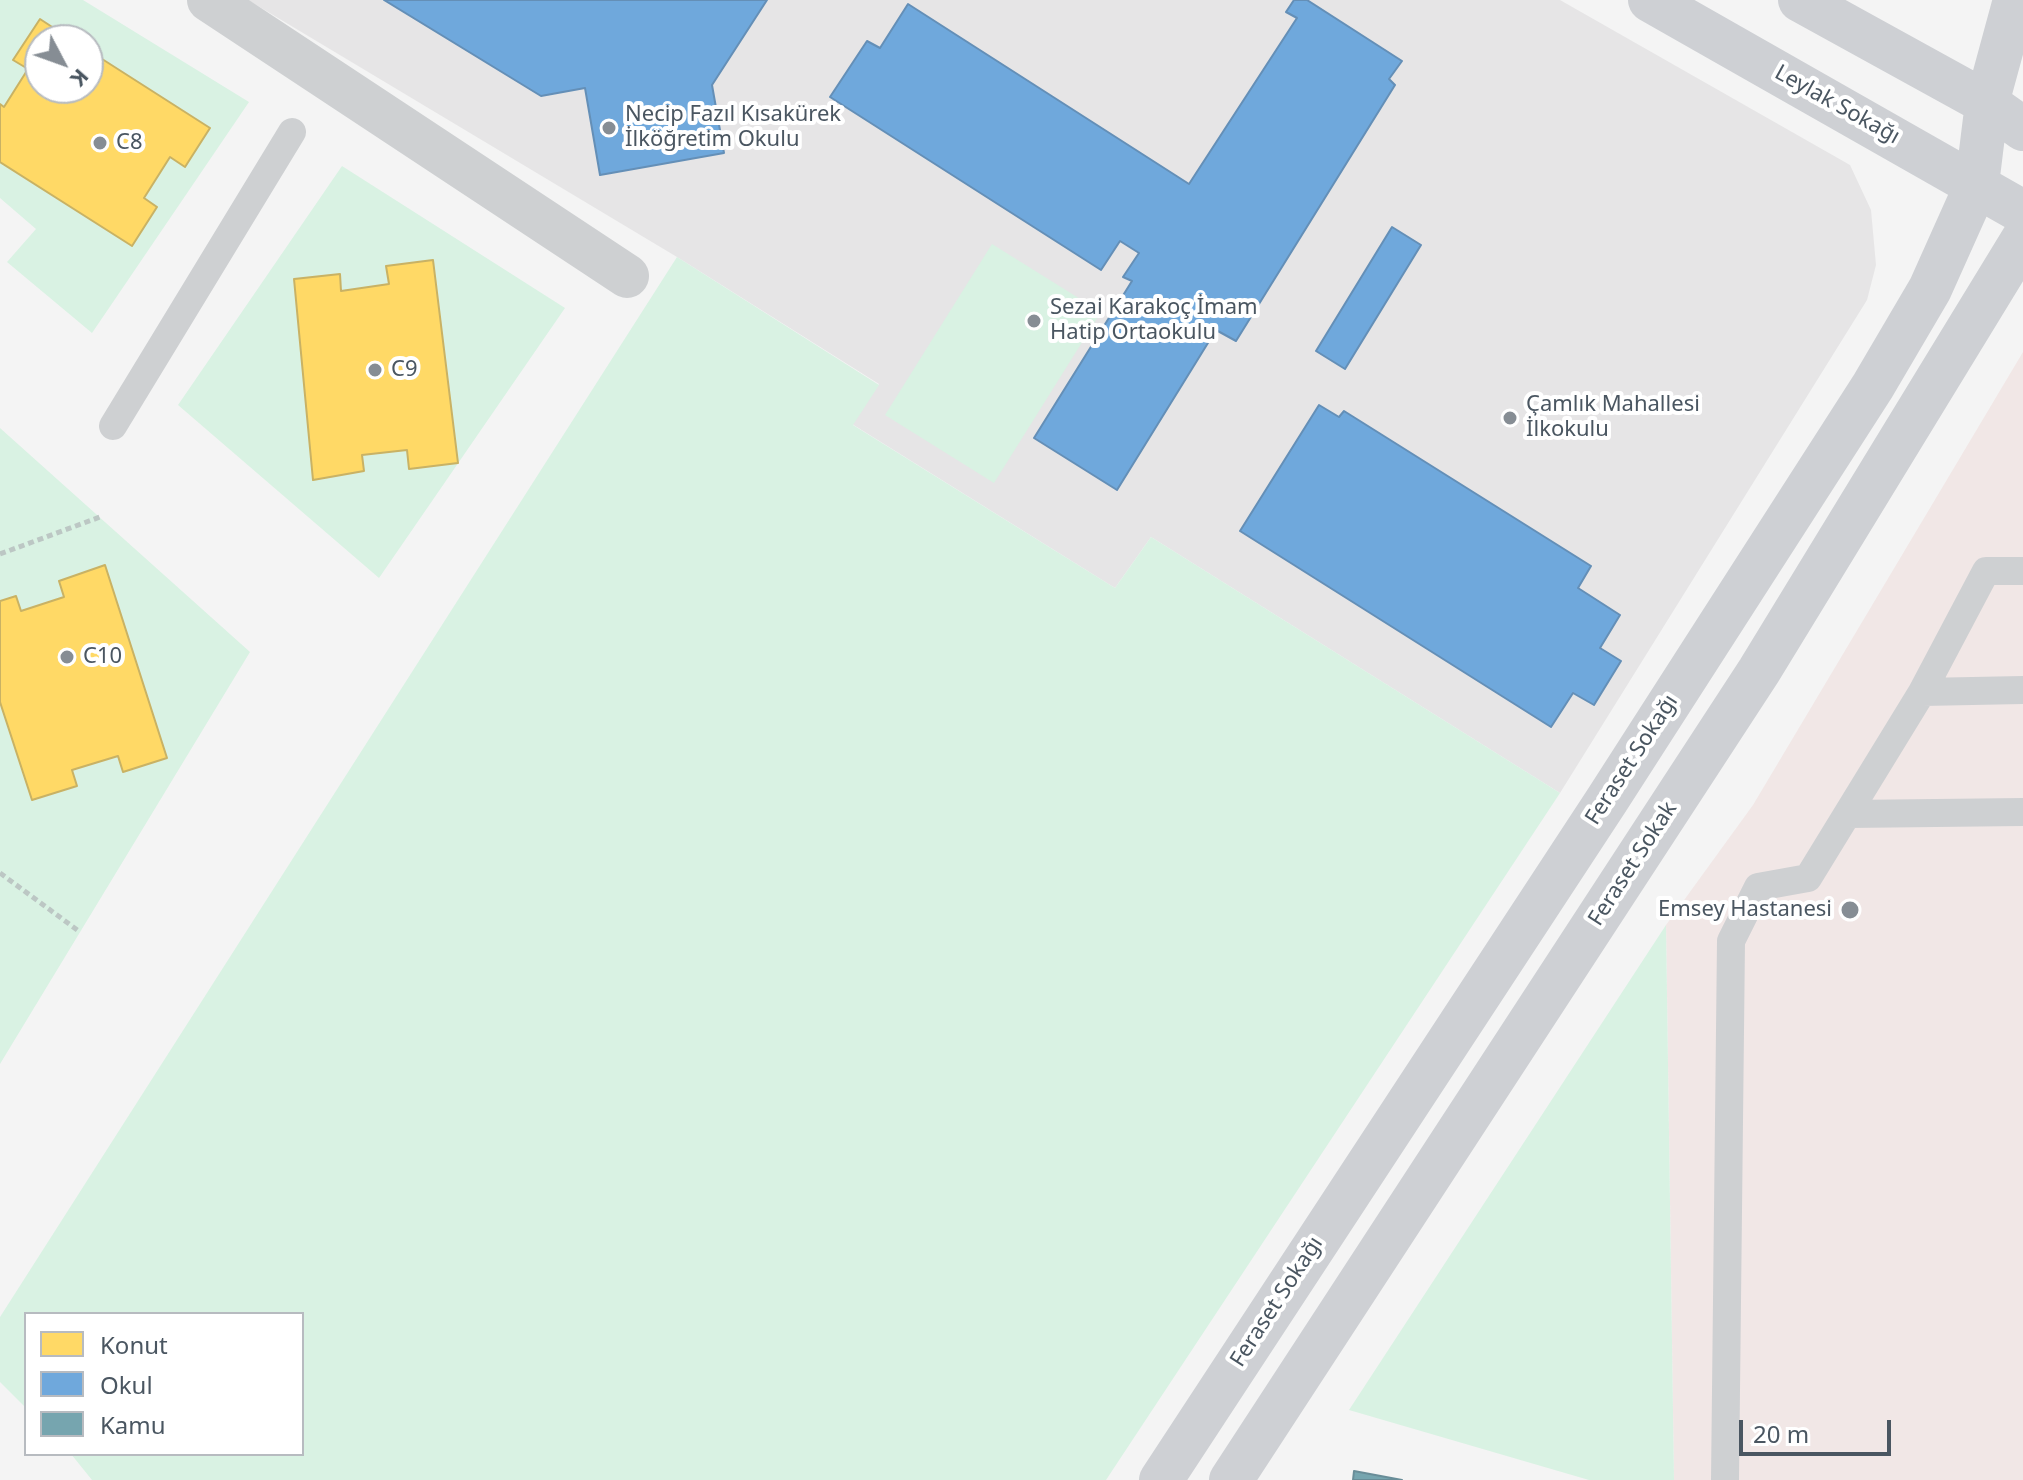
<!DOCTYPE html>
<meta charset="utf-8">
<style>
body{margin:0}
#map{position:relative;width:2023px;height:1480px;overflow:hidden;background:#f4f4f4;font-family:"Noto Sans",sans-serif}
canvas{display:block}
.legend{position:absolute;left:24px;top:1312px;width:280px;height:144px;box-sizing:border-box;background:#fff;border:2px solid #b7bbc0;margin:0;padding:10px 14px;list-style:none;font-size:24px;color:#4a5661}
.legend li{display:flex;align-items:center;gap:16px;height:40px}
.legend b{width:40px;border:2px solid #b7bbc0}
.north{position:absolute;left:24px;top:24px;width:80px;height:80px;box-sizing:border-box;background:#fff;border:2px solid #b7bbc0;border-radius:50%;rotate:131deg;font-size:22px;font-weight:700;line-height:32px;text-align:center;color:#4a5661}
.north::after{content:'';display:block;margin:auto;width:28px;height:36px;background:#868d94;clip-path:polygon(50% 0,100% 100%,50% 72%,0 100%)}
.scale{position:absolute;left:1739px;top:1420px;width:152px;height:36px;box-sizing:border-box;border:4px solid #4a5661;border-top:0;padding-left:10px;font-size:24px;line-height:28px;white-space:nowrap;color:#4a5661;-webkit-text-stroke:6px #fff;paint-order:stroke}
</style>
<div id="map">
<canvas width="2023" height="1480"></canvas>
<ul class="legend">
<li><b style="height:22px;background:#ffd966"></b>Konut</li>
<li><b style="height:22px;background:#6fa8dc"></b>Okul</li>
<li><b style="height:22px;background:#76a5af"></b>Kamu</li>
</ul>
<div class="north">K</div>
<div class="scale">20 m</div>
</div>
<script>
const context = document.querySelector('canvas').getContext('2d');
context.lineJoin = 'round';
function fillPath(path, color) { context.fillStyle = color; context.fill(path, 'evenodd'); }
function trace(path, color, width, dash) { context.strokeStyle = color; context.lineWidth = width; context.lineCap = dash ? 'butt' : 'round'; context.setLineDash(dash || []); context.stroke(path); }
function label(font, color, halo, rows, align = 'center') {
  context.font = font + ' "Noto Sans",sans-serif'; context.lineWidth = 8; context.setLineDash([]); context.textBaseline = 'middle'; context.strokeStyle = halo; context.fillStyle = color; for (const [text, x, y, turn = 0] of rows) {
    context.save(); context.translate(x, y); context.rotate((+turn || 0) * Math.PI / 180); context.textAlign = isNaN(turn) ? turn : align; if (halo) context.strokeText(text, 0, 0); context.fillText(text, 0, 0); context.restore();
  }
}
fillPath(new Path2D(`
 M248,0H1560L1850,165L1871,210L1876,265L1867,300L1560,793L1151,537L1115,588L852,424L879,384L677,257Z`), '#e6e5e6');
fillPath(new Path2D(`
 M2023,352V1480H1674L1666,925L1753,805Z`), '#f1e7e6');
fillPath(new Path2D(`
 M0,0H83L249,102L92,333L7,262L36,229L0,198ZM40,40H88V88H40Z
 M342,166L565,308L379,578L178,405Z
 M992,244L1101,312L994,483L885,415Z
 M677,257L879,385L853,425L1115,588L1151,537L1560,793L1106,1480H92L71,1454H302V1314H26V1408L0,1382V1317Z
 M0,428L250,652L0,1064Z
 M1666,925L1674,1480H1589L1349,1410Z`), '#d9f2e3');
const homes = new Path2D(`
 M40,19L72,40H40V88H88V50L210,128L185,167L170,157L144,198L157,207L132,246L0,162V104L4,107L28,69L13,60Z
 M433,260L458,463L409,469L407,450L362,455L364,471L313,480L294,279L340,274L341,291L389,284L386,266Z
 M105,565L167,758L123,772L118,756L72,770L77,786L32,800L0,702V601L16,596L21,611L64,597L59,581Z`);
fillPath(homes, '#ffd966');
trace(homes, '#c9b264', 2);
const schools = new Path2D(`
 M384,0H767L712,85L724,153L600,175L585,88L541,96Z
 M1294,0H1307L1402,61L1389,79L1395,85L1236,341L1216,330L1117,490L1034,438L1132,281L1123,277L1139,253L1120,241L1101,270L830,97L867,41L880,48L908,4L1189,184L1297,18L1286,12Z
 M1392,227L1421,245L1345,369L1316,351Z
 M1319,405L1339,417L1344,411L1591,566L1578,588L1620,615L1600,648L1621,661L1594,705L1573,693L1551,727L1240,531Z`);
fillPath(schools, '#6fa8dc');
trace(schools, '#648fb7', 2);
const public = new Path2D(`
 M1354,1471L1402,1480H1353Z`);
fillPath(public, '#76a5af');
trace(public, '#698d98', 2);
trace(new Path2D(`
 M0,554L100,517
 M0,873L80,932`), '#bcc7c4', 5, [6, 4]);
trace(new Path2D(`
 M113,426L292,132
 M1922,692L2023,690
 M1848,814L2023,812
 M1725,1480L1731,941L1758,887L1808,878L1922,692L1986,571H2023`), '#ced0d2', 28);
trace(new Path2D(`
 M209,0L627,276`), '#ced0d2', 44);
trace(new Path2D(`
 M1650,0L2023,212
 M1800,0L1987,103L2023,129
 M1161,1480L1607,800L1873,386L1930,289L1977,184L1987,103L2015,0
 M1231,1480L1759,671L2023,239`), '#ced0d4', 44);
for (const [x, y, r, color] of [
 [609,128,8,"#868d94"],
 [100,143,8,"#868d94"],
 [1034,321,8,"#868d94"],
 [375,370,8,"#868d94"],
 [1510,418,8,"#868d94"],
 [67,657,8,"#868d94"],
 [1850,910,10,"#868d94"]
]) { const dot = new Path2D(); dot.arc(x, y, r, 0, 2 * Math.PI); context.fillStyle = color; context.fill(dot); trace(dot, '#fff', 3); }
label('22px', '#4a5661', '#fff', [
 ["Leylak Sokağı",1837,105,29],
 ["Feraset Sokağı",1632,760,-57],
 ["Feraset Sokak",1633,864,-57],
 ["Feraset Sokağı",1277,1302,-57]
]);
label('22px', '#4a5661', '#fff', [
 ["Necip Fazıl Kısakürek",625,115],
 ["İlköğretim Okulu",625,140],
 ["C8",116,143],
 ["Sezai Karakoç İmam",1050,308],
 ["Hatip Ortaokulu",1050,333],
 ["C9",391,370],
 ["Çamlık Mahallesi",1526,405],
 ["İlkokulu",1526,430],
 ["C10",83,657],
 ["Emsey Hastanesi",1832,910,"right"]
], 'left');
</script>
